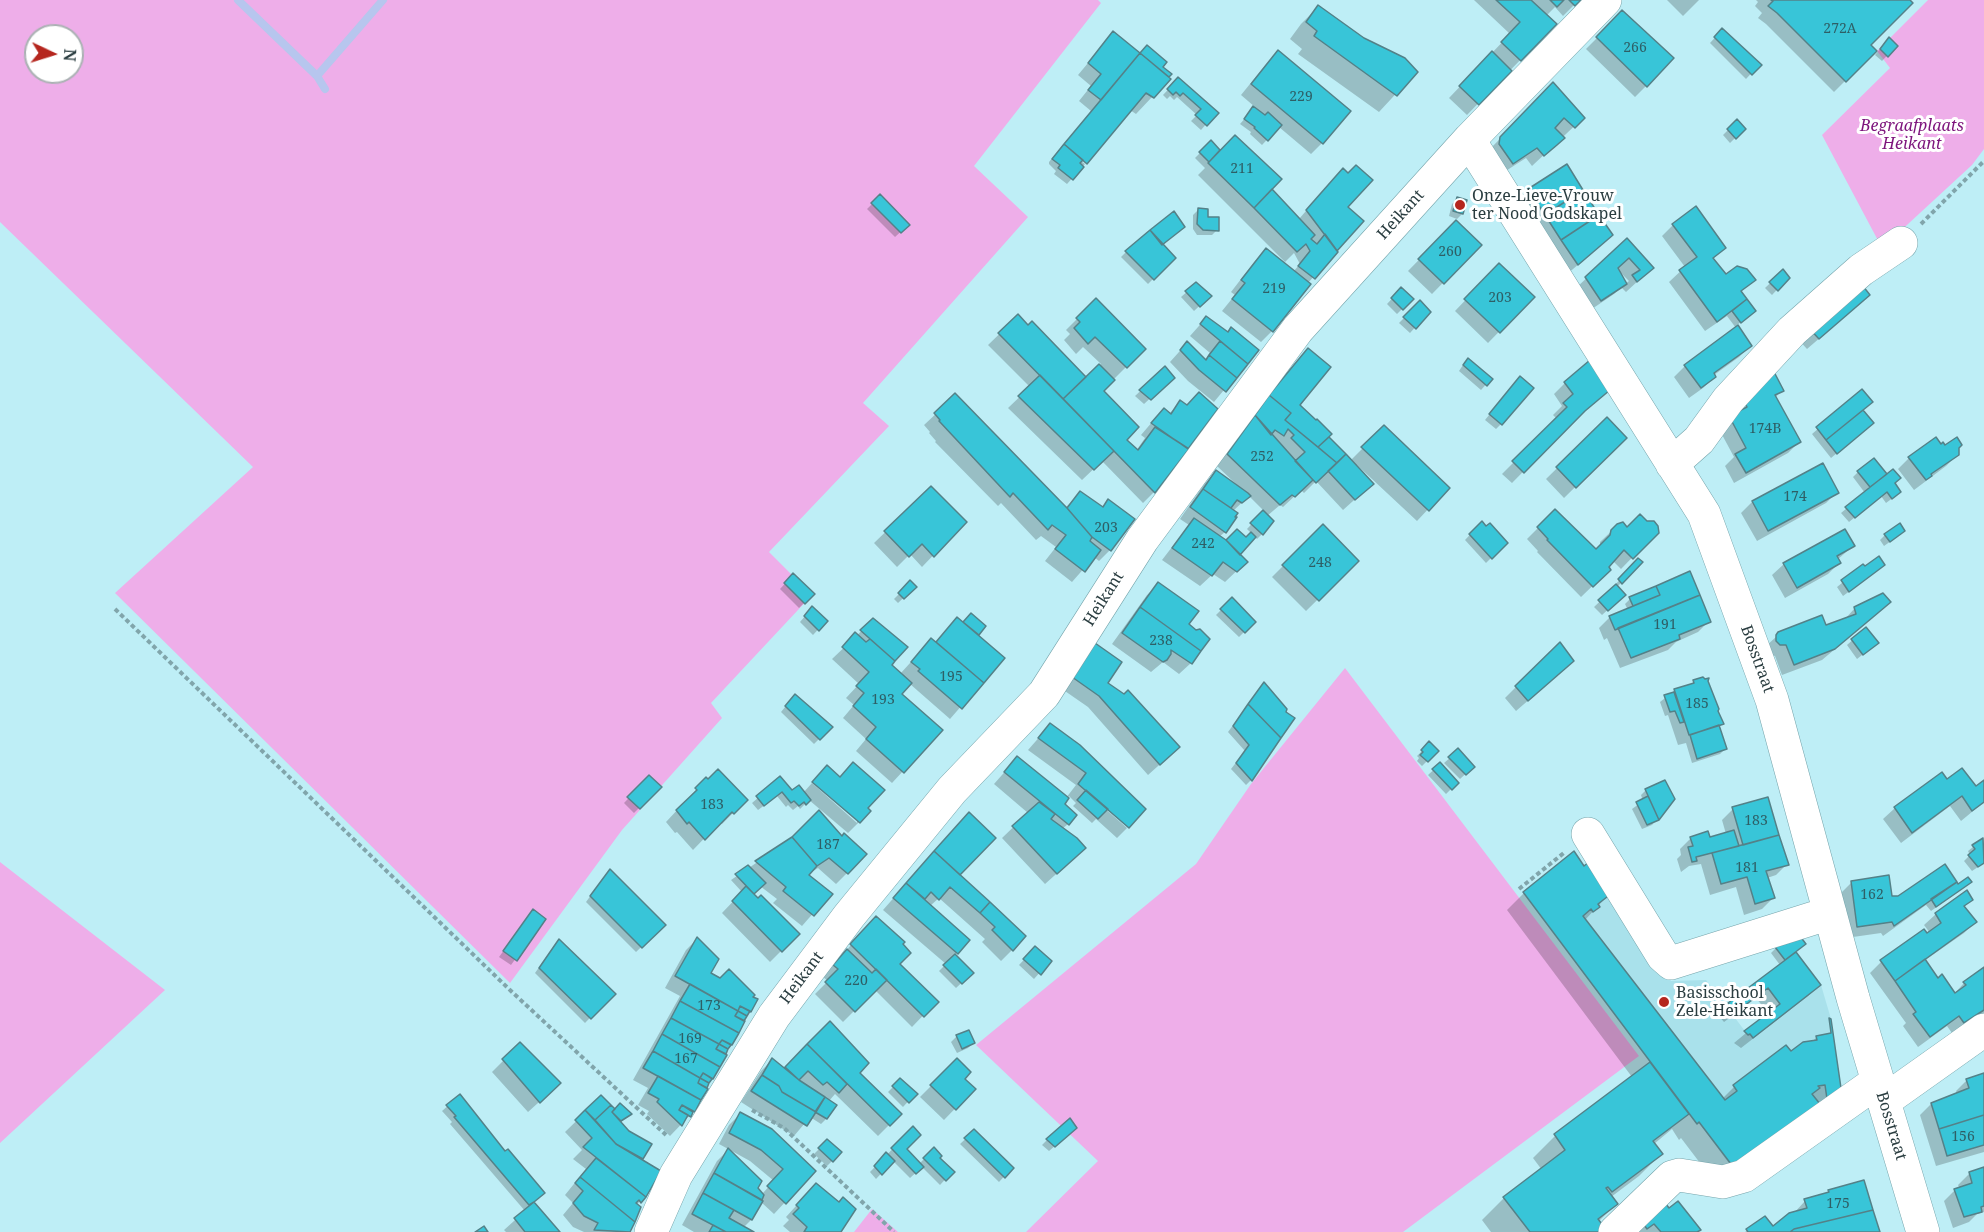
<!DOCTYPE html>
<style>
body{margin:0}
#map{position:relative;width:1984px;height:1232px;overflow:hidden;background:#beeef6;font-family:"Noto Serif",serif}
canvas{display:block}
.north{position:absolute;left:24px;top:24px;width:60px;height:60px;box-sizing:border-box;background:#fff;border:2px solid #aab1b3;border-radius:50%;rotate:94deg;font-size:16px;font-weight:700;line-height:24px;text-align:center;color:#2a3d40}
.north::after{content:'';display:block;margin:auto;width:21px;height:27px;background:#b5261e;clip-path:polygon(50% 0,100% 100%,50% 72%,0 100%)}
</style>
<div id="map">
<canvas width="1984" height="1232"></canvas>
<div class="north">N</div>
</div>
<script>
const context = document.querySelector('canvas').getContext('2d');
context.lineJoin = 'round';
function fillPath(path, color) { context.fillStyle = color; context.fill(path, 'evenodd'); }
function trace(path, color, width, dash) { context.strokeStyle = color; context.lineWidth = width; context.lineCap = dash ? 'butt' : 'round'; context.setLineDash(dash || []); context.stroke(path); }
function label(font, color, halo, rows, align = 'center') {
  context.font = font + ' "Noto Serif",serif'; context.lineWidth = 6; context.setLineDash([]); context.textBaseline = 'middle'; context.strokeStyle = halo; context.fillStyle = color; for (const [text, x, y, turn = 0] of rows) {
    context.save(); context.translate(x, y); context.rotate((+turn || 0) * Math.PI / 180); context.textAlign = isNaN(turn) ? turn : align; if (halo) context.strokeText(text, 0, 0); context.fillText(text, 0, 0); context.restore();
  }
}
fillPath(new Path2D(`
 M1574,851L1584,866L1612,893L1671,981L1706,980L1748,1035L1750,1034L1753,1038L1821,985L1831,1019L1841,1088L1733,1169L1699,1123L1697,1124L1689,1114L1523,892Z`), '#a9e1eb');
fillPath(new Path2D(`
 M0,0H1098L1101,3L974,166L1028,217L863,403L889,426L769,552L812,595L711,703L722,718L622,830L510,983L115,593L253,467L0,222ZM36,36H72V72H36Z
 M1928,0H1984V149L1972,165L1882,248L1822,135L1890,68L1877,51Z
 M1345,668L1639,1056L1403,1232H1026L1098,1161L976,1045L1196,864L1251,784Z
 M0,862L165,990L0,1143Z
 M872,1209L898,1232H854Z`), '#eeaee9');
fillPath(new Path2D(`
 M1474,0H1579L1563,16L1555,7L1546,16L1555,24L1467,115L1449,98L1510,34Z
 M1667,0H1699L1683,16Z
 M1756,0H1908L1868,45L1875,51L1834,92L1766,24L1758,18L1762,13L1755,6L1758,2Z
 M1318,7L1363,39L1416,72L1379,112L1298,54L1302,49L1290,39L1301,24Z
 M1623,12L1646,86L1635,97L1586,49Z
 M1722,30L1759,65L1746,79L1710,43Z
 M1113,33L1139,55L1147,47L1161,67L1170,74L1167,77L1169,79L1136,114L1130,110L1081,157V161L1085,164L1067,184L1054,174L1056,171L1049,164V162L1091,111L1079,101L1091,86L1078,75Z
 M1884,44L1896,46L1882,61L1875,55Z
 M1267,63L1322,143L1311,154L1279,127L1262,145L1250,134L1251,132L1240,124L1255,107L1241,95Z
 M1178,79L1216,113L1201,130L1191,121L1197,115L1177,97L1174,100L1170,96L1167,99L1163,95Z
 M1553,85L1583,118L1532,166L1526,158L1501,174L1489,150Z
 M1737,121L1744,129L1730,143L1723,135Z
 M1211,142L1220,152L1270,189L1299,219L1332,181L1346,207L1362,221L1308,283L1272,331L1261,342L1222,311L1235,295L1231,292L1255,261L1266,250L1293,272L1300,264L1294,253L1285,262L1198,175L1205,168L1195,158Z
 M1529,190L1600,246L1566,275L1518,201Z
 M880,196L908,225L895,237L867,209Z
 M1457,199L1462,214L1457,219L1449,216L1452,204Z
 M1198,210L1217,230L1212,235H1197L1193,229V215Z
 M1456,222L1480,245L1432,294L1408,271Z
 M1673,225L1724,248L1713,259L1726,276L1754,280L1740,292L1754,311L1736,326L1750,346L1739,357L1714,375L1715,377L1703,388L1689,398L1674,377L1685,366L1736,328L1727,316L1705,331L1669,282L1685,267L1662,236Z
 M1184,227L1161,246L1174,258L1148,284L1121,257L1126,252Z
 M1627,240L1652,268L1626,292L1621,287L1614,294L1589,311L1575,289ZM1619,271L1629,281L1625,284Z
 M1499,265L1533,297L1488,343L1455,311Z
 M1783,271L1788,278L1772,295L1765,288Z
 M1196,284L1210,296L1194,311L1181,297Z
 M1401,289L1412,299L1397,314L1387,304Z
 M1096,300L1144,349L1102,391L1125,440L1136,451L1145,438L1141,435L1153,421L1169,414L1180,402L1186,407L1216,409L1154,492L1143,503L1102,461L1082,480L1008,408L1030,387L988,345L1018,316L1086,379L1101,364L1083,347L1076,354L1064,340L1070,334L1066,330Z
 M1420,302L1429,312L1410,333L1399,323Z
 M1857,306L1807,349L1797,338Z
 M1206,318L1228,333L1257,350L1214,402L1188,381L1170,362L1187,343L1204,361L1210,353L1190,336Z
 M1308,350L1298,405L1350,461L1384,427L1448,488L1417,521L1357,465L1355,467L1372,484L1343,510L1316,481L1304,493L1301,490L1283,507L1280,505L1267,516L1262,534L1257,539L1255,537L1238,555L1246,562L1225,582L1213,574L1200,586L1162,560L1189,525L1180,519L1205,483L1216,472L1238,486L1217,466L1258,408ZM1249,496L1264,511L1247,529L1251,533L1246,539L1226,542L1219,537L1225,532L1233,511Z
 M1463,365L1491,379L1481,390L1459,371Z
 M1165,368L1173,377L1144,404L1135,396Z
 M1761,381L1782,390L1775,398L1799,442L1788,453L1734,483L1725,466L1734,457L1719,429Z
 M1515,383L1501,424L1496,429L1485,420Z
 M1565,383L1597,401L1573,421L1512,483L1502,474L1557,419L1553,415L1562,406L1554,394Z
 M1862,391V410L1867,428L1831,458L1812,434Z
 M955,396L1065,508L1080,493L1101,508L1108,501L1110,550L1099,561L1094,557L1072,582L1045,561L1056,547L1041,536L1036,540L1001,503L998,506L935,442L936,441L929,433L930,432L924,425Z
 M1607,419L1625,438L1564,498L1546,479Z
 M1941,446L1957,448L1958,454L1946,466L1914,490L1898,469L1909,458Z
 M1823,465L1837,492L1826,503L1757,541L1741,513L1752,502Z
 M1858,472L1893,484L1894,497L1886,503L1881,496L1849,522L1841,513L1865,493L1853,477Z
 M931,488L965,522L922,567L910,554L897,567L874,543Z
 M1555,511L1596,551L1600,548V542L1618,525L1627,529L1657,532L1621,569L1613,561L1607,567L1609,570L1581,597L1537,552L1538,551L1527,539Z
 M1481,523L1506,543L1486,563L1465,540Z
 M1323,526L1357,561L1306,611L1272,577Z
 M1885,535L1898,536L1884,546L1880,540Z
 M1853,546L1837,560L1839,563L1828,574L1785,598L1772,575L1784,564Z
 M1638,560L1640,563L1617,587L1624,595L1602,615L1594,607L1615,587L1614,586Z
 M1863,566L1878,570L1843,596L1837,587Z
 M793,575L813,594L799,608L780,589Z
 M910,583L915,587L898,603L894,599Z
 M1159,584L1187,625L1208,639L1191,663L1179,674L1163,662L1151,672L1112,644L1147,595Z
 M1656,588L1709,621L1698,632L1676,642L1668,650L1620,668L1607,638L1604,640L1599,628L1610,617L1628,610L1625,604L1630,599Z
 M1232,599L1254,622L1239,637L1216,615Z
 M812,608L826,621L813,635L800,622Z
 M1855,608L1878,613L1822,660L1782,675L1775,656L1766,654L1765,647L1777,636L1825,627L1844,620Z
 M971,615L984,626L976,635L1003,658L950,719L910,684L900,694L941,730L892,783L856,751L866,739L843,718L854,705L846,698L859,684L832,659L873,620L905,647L890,665L900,674L931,640L935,643L957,619L963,624Z
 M1865,629L1871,648L1857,659L1847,645Z
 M1559,644L1561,672L1516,711L1505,698Z
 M1084,656L1167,758L1148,775L1088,707L1062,689Z
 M1694,681L1718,727L1725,749L1720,754L1692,763L1686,743L1678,745L1668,715L1665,716L1660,702L1674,691L1690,686Z
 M1263,685L1251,780L1246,785L1231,769L1245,751L1228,732Z
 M790,701L831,727L814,744L781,712Z
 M1050,725L1079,746L1095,796L1093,798L1127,828L1117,838L1096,819L1092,823L1073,806L1076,803L1069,796L1063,804L1068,824L1062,829L1073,859L1045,884L1002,838L1028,813L994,784L1017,758L1066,798L1076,785L1028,750Z
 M1429,744L1437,751L1422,766L1417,761L1419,758L1417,756Z
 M1458,751L1473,767L1460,779L1444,763Z
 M1440,764L1457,783L1446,794L1428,775Z
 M1942,774L1946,781L1975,789L1984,782V802L1961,821L1950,806L1901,843L1883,819L1895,808Z
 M649,777L660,787L634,813L624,803Z
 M706,779L746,800L722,824L720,822L693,850L677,832L675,833L666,822Z
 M780,779L792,793H803L812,783L857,823V819L866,808L869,811L859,822L848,833L809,800L800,809L798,806L793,810L788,805L786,807L777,796L758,810L752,803Z
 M1646,790L1674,799L1652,825L1642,829L1632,809L1643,801L1641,795Z
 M1733,809L1787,864L1776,875L1767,878L1773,898L1762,909L1744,915L1736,887L1710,895L1701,864L1689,866L1681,872L1677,859L1681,855L1680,849L1691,838L1709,839L1726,834L1722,820Z
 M819,812L847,873L836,884L818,868L807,875L830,894L802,926L773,903L777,899L760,886L752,894L798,934L770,962L722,913L742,892L731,880L793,838Z
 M958,825V875L1012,950L1001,961L982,942L985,939L939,898L930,906L968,941L955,955L972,973L956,988L939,971L946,964L883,910Z
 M1983,839L1984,863L1972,871L1964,861L1970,855L1968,851Z
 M1584,868L1610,893L1585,920L1722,1099L1734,1087L1812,1042L1817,1037L1840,1087L1716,1184L1681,1138L1679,1140L1672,1129L1654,1144L1661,1154L1639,1176L1611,1197L1616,1204L1598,1222L1600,1232H1491L1482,1220L1504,1198L1542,1170L1533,1158L1555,1136L1632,1077L1507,910L1524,893Z
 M605,876L664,925L636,952L586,902Z
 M1851,883L1891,897L1899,898L1958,886L1965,887L1931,911L1926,905L1883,936L1881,933L1846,938L1840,894Z
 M1971,900L1964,907L1975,922L1964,933L1924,961L1937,980L1954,994L1964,983L1984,969V1016L1952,1033L1947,1026L1918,1047L1903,1026L1906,1023L1870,973L1881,962L1923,931L1926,935L1930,933L1924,925L1936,914Z
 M533,911L544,920L511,965L499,957Z
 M865,929L936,1002L912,1027L875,990L843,1022L815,994L828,981L823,977Z
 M697,939L731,1044L723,1055H725L693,1112L670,1136L647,1114L649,1111L638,1105L648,1088L633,1080L680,996L665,988L686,950Z
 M1804,944L1795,952L1819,985L1808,996L1741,1048L1734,1043L1769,1014L1756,998L1724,1022L1718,1015L1729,1004L1780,965L1771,953L1776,948Z
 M554,946L613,994L585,1023L535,973Z
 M1035,948L1050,961L1034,979L1019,965Z
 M830,1024L857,1073L900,1114L878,1136L835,1094L829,1101L826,1119L821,1124L810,1117L794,1136L741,1102L761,1071L772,1060L785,1068Z
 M957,1036L973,1043L968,1048L957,1053L951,1042Z
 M520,1044L548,1094L528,1112L492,1072Z
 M957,1060L963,1079L974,1089L944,1120L920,1097Z
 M1984,1074V1152L1936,1166L1920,1115L1931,1104L1957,1094L1956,1091L1967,1080Z
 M900,1080L915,1094L903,1107L888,1092Z
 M459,1096L532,1203L558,1232H506L504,1230L525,1211L450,1124L452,1122L442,1111Z
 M601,1097L615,1111L630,1114L620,1123L628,1132L650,1145L641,1160L659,1171L644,1196L636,1206L639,1209L628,1232H584L573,1227L563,1215L573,1203L565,1195L586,1169L573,1159L582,1150L565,1132Z
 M740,1114L814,1171L774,1214L761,1202L751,1220L743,1228L751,1232H694L682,1225L717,1161L728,1150L762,1194L774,1181L750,1161L719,1144L729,1125Z
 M913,1128L905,1149L920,1163L934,1149L938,1158L952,1172L940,1185L922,1167L910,1178L893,1161L876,1179L870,1172Z
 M974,1131L1012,1168L999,1182L960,1144Z
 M1070,1133L1049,1151L1042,1145L1047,1140Z
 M827,1141L840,1153L827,1166L814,1154Z
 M1984,1169V1212L1977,1214L1969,1222L1953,1228L1944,1201L1955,1190L1960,1189L1958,1185L1969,1174Z
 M1829,1191L1878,1232H1745L1765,1218L1772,1228L1794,1213L1805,1201L1825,1195Z
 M805,1196L838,1232H790L783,1226L789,1220L786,1217Z
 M1640,1220L1696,1232H1630Z`), '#0003');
trace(new Path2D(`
 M238,0L317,76L383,0
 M317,76L325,89`), '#b7c6ee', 8);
const building = new Path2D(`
 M1496,0H1531L1557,24L1521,61L1501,42L1520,22Z
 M1550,0H1564L1557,7Z
 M1569,0H1581L1575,6Z
 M1771,0H1910L1913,3L1871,45L1877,51L1846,82L1777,13L1768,6L1773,1Z
 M1318,5L1364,38L1405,58L1418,72L1397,96L1314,36L1317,31L1306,22Z
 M1622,10L1674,58L1647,87L1596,37Z
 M1722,28L1762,65L1752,75L1714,37Z
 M1113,31L1140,53L1101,100L1088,90L1101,74L1088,63Z
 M1889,37L1898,46L1888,57L1880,49Z
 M1147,45L1167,62L1163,67L1172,74L1169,77L1140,53Z
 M1278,50L1351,111L1323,144L1251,84Z
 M1492,51L1512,71L1479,105L1459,86Z
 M1140,53L1171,79L1154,98L1146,93L1087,164L1064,144Z
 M1178,77L1219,113L1207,126L1195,115L1201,109L1183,93L1180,96L1176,92L1173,95L1167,89Z
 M1553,82L1585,118L1575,128L1564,118L1555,128L1565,138L1557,145L1544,156L1537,148L1513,164L1499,144L1500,137Z
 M1253,106L1265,115L1268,112L1282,125L1268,141L1254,128L1255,127L1244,119Z
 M1737,119L1746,129L1736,139L1727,129Z
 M1235,135L1282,179L1254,208L1208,163Z
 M1211,140L1220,150L1209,162L1199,152Z
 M1064,144L1083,160L1080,163L1084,167L1073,180L1058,168L1060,165L1052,159Z
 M1567,164L1583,190L1545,215L1528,189Z
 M1356,165L1373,180L1348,207L1364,221L1337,251L1306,210L1343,168L1348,173Z
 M1272,189L1315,235L1311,239L1317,244L1325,234L1338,252L1315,279L1298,266L1310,251L1306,244L1297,252L1254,208Z
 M1583,190L1599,215L1561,240L1545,215Z
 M880,194L910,225L901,233L871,203Z
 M1457,197L1467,200L1463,214L1453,211Z
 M1696,206L1726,248L1713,258L1726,274L1737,266L1747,269L1756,280L1741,291L1747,299L1717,322L1679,270L1697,257L1672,224Z
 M1198,208L1208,209V217H1219V231L1203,230L1197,224Z
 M1174,211L1185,227L1162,245L1150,230Z
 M1599,215L1613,235L1578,265L1561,240Z
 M1456,220L1482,245L1444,284L1418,259Z
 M1150,230L1176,258L1154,280L1125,251Z
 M1627,238L1654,268L1637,282L1632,275L1640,270L1629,258L1618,268L1627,284L1601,301L1585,277Z
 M1266,248L1311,284L1273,332L1232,299L1245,283L1241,280Z
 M1499,263L1535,297L1500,333L1464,299Z
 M1783,269L1790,278L1778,291L1769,282Z
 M1859,281L1870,295L1819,339L1807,326Z
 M1196,282L1212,296L1200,307L1185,291Z
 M1401,287L1414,299L1403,310L1391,298Z
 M1096,298L1146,349L1127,368L1095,337L1088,344L1074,328L1080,322L1076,318Z
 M1747,299L1756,311L1741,323L1732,311Z
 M1420,300L1431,312L1416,329L1403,317Z
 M1018,314L1028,325L1032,321L1086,377L1063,399L998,333Z
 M1206,316L1228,332L1231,327L1259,350L1248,364L1200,324Z
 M1738,325L1752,346L1714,373L1716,377L1701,388L1684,365Z
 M1187,341L1206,360L1209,355L1237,378L1226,392L1199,370L1180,350Z
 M1220,341L1248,364L1237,378L1209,355Z
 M1308,348L1331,367L1300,405L1316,420L1317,419L1332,434L1318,447L1285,420L1291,413L1269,395Z
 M1468,358L1493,379L1487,386L1463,365Z
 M1590,360L1610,390L1585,411L1524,473L1512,461L1567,407L1563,403L1573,394L1564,382Z
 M1099,364L1115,380L1104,391L1139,427L1127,440L1138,450L1155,427L1189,449L1155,493L1063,399Z
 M1165,366L1175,378L1151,400L1139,390Z
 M1772,368L1784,391L1775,395L1801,442L1746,473L1735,454L1746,448L1729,416L1747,407L1743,399Z
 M1040,375L1114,451L1094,470L1018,396Z
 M1520,376L1534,388L1502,425L1489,414Z
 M1862,389L1873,402L1826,440L1816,427Z
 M1199,392L1218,409L1188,449L1151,423L1164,408L1171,414L1180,400L1187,405Z
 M955,393L1067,508L1092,537L1090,541L1101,550L1085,572L1055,549L1066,535L1052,525L1048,530L1013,493L1010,497L939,421L940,420L934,413Z
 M1269,395L1291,413L1285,420L1337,463L1316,483L1295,461L1305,452L1291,438L1294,435L1288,429L1284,436L1275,430L1271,435L1255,415Z
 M1863,410L1874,423L1837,454L1826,440Z
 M1255,415L1313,480L1295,497L1292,495L1280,505L1227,454Z
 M1607,417L1627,438L1576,488L1556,467Z
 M1384,425L1450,488L1429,511L1361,447Z
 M1329,437L1346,454L1337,463L1318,447Z
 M1936,437L1941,444L1943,442L1945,445L1957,437L1962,445L1959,448V455L1931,474L1932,476L1926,480L1908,457Z
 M1346,454L1374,484L1355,500L1328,471Z
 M1874,458L1887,474L1870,487L1857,471Z
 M1823,463L1839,493L1768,531L1752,501Z
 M1893,469L1901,478L1895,483L1901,492L1892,499L1887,492L1855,518L1845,507Z
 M1216,470L1248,493L1251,496L1242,503L1237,500L1231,508L1203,489Z
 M931,486L967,522L934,557L922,544L909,557L884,531Z
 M1203,489L1238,513L1235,517H1237L1226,533L1190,507Z
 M1080,491L1103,507L1108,499L1135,519L1111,551L1092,537L1067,508Z
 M1555,509L1596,549L1610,535L1611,530L1617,524L1623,522L1627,527L1640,514L1647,521H1654L1658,526L1659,533L1633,559L1624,550L1609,567L1611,570L1593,587L1547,540L1548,539L1537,527Z
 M1263,510L1274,521L1263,535L1250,523Z
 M1194,518L1226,540L1248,562L1237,572L1223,562L1212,576L1172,548Z
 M1482,521L1486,526L1490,523L1508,543L1492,559L1469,534Z
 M1900,523L1905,531L1890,542L1884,534Z
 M1323,524L1359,561L1319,601L1282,565Z
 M1237,529L1246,537L1251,532L1256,537L1240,555L1226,540Z
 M1845,529L1855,546L1837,556L1841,563L1797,588L1783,563Z
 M1879,556L1885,565L1849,592L1841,580L1863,564L1865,566Z
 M1638,558L1643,562L1622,584L1618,579Z
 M1690,571L1700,595L1615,630L1609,616L1660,595L1656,586Z
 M793,573L815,594L805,604L784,583Z
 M910,580L917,587L904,599L898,593Z
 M1158,582L1199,611L1189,624L1196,630L1200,629L1210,639L1201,651L1140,607Z
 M1616,584L1626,595L1608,611L1598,600Z
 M1656,586L1660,595L1633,606L1629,597Z
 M1883,593L1891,602L1835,649L1794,665L1786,645H1780L1776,641V635L1778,632L1822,615L1826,625L1856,614L1854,607Z
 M1700,595L1711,622L1679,635L1680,639L1631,658L1618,628Z
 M1232,597L1256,622L1245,633L1220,609Z
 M812,606L828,621L819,631L804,616Z
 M1140,607L1201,651L1192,664L1171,650V654L1167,660L1163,662L1122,633Z
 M971,613L986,626L979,635L963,622Z
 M957,617L1005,658L984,683L936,642Z
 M873,618L908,647L895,661L860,630Z
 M1866,627L1879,643L1863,655L1851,639Z
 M855,632L866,642L870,639L895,661L892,665L912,683L902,694L943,730L904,773L866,739L876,727L853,706L864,693L856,686L869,672L842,647Z
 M931,638L984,683L962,709L918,671L920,669L911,662Z
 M1560,642L1574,661L1528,701L1515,686Z
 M1095,643L1122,662L1108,683L1124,694L1128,690L1180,747L1160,765L1099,696L1072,677Z
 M1703,677L1705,679L1709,678L1708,681L1719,709L1718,711L1724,724L1689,735L1674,689L1694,683L1693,680Z
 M1264,682L1287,709L1286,712L1295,718L1281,738L1248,704Z
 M1674,692L1684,722L1680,723L1675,711L1670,712L1664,695Z
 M795,694L833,727L820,740L785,706Z
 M1248,704L1281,738L1252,781L1236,763L1249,745L1233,726Z
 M1050,723L1080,745L1146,809L1129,828L1078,784L1086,773L1038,738Z
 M1719,725L1727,749L1697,759L1690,735Z
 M1429,741L1439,751L1428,762L1420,755L1423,752L1421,750Z
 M1458,748L1475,767L1466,775L1448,757Z
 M1017,756L1069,798L1065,804L1077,815L1069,825L1004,772Z
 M853,762L885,790L868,808L871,811L860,823L812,782L827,765L840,777Z
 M1440,762L1459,783L1452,790L1432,769Z
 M1962,768L1976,786L1984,780V802L1972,811L1962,796L1912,833L1894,807L1942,772L1947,779Z
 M718,769L748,800L734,814L732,812L705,840L689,822L687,824L676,810L697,790L695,788L706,777L708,779Z
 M649,775L662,787L640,809L627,797Z
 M780,776L792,790L799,785L811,800L806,805L804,802L799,806L794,801L791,803L782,792L764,806L756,796Z
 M1665,780L1675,799L1659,820L1645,789Z
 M1086,790L1108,809L1098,819L1077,800Z
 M1648,796L1659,820L1647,825L1636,802Z
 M1768,797L1779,835L1743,845L1732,807Z
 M1039,802L1055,814L1051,819L1077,838L1086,848L1057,874L1012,826Z
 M819,810L842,836L844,833L867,854L848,874L829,858L817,866L792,837Z
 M969,812L996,838L960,875L934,851Z
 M1734,830L1739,846L1696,857L1697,861L1692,862L1688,847L1693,846L1690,837L1708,831L1710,837Z
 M1779,835L1789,865L1766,871L1775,898L1755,904L1747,877L1721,884L1712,853Z
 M792,837L817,866L809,875L833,894L814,916L783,891L786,887L755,861Z
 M1983,838L1984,863L1978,867L1968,855L1975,849L1972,845Z
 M934,851L990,902L980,913L950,887L939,900L931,892L925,899L906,883Z
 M1574,851L1584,866L1590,861L1612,893L1598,904L1600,907L1593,912L1591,909L1583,916L1725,1100L1737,1091L1733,1085L1786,1045L1791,1051L1803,1042L1817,1040L1816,1036L1831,1033L1829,1018L1831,1019L1841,1088L1827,1099L1825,1085L1818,1086L1820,1088L1812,1094L1820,1104L1734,1168L1699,1122L1697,1124L1523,892Z
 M1945,864L1957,882L1894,926L1892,922L1857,927L1851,881L1889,875L1892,896H1898Z
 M748,865L766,883L754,894L735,874Z
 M610,869L666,925L642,948L590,896Z
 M1968,877L1972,882L1936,907L1931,899L1957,882L1958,884Z
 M906,883L970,940L958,954L893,898Z
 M746,886L758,898L761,895L800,934L782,952L732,901Z
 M1967,890L1973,900L1964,906L1977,922L1895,981L1880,960L1924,929L1927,933L1941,923L1935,913Z
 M990,902L1026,936L1013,951L992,930L995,927L980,913Z
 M533,909L546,919L517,961L503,951Z
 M876,916L905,942L903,944L911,953L900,964L939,1002L924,1017L850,944Z
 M1796,931L1806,944L1785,960L1775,947Z
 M697,937L719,959L711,973L720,978L729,969L755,995L753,997L758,999L751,1012L740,1006L738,1011L675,976Z
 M559,939L616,994L591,1019L539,968Z
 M1035,946L1052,961L1041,975L1023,959Z
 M847,949L872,973L876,969L887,980L855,1012L825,982L838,969L833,965Z
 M1796,952L1821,985L1753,1038L1750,1034L1748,1035L1744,1031L1780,1004L1768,988L1736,1012L1728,1003Z
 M955,954L974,973L962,984L943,965Z
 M1925,959L1938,978L1942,974L1955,993L1966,985L1963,982L1984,967V1010L1964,1023L1959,1016L1930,1037L1913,1014L1916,1012L1895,981Z
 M690,984L738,1011L735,1016L745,1021L739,1033L680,1001Z
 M680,1001L739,1033L732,1045L722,1040L719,1044L671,1018Z
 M740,1006L750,1011L747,1016L738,1011Z
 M738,1011L747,1016L744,1021L735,1016Z
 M671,1018L719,1044L716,1049L727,1055L720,1067L662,1034Z
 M830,1021L869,1063L860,1073L902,1114L890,1126L807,1044Z
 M969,1030L975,1043L962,1049L956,1035Z
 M662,1034L720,1067L713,1079L703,1073L700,1078L653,1051Z
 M722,1040L731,1045L728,1049L719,1044Z
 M520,1042L561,1083L540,1103L502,1059Z
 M719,1044L728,1049L726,1054L716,1049Z
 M807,1044L847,1084L839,1093L827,1082L823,1085L808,1071L799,1080L785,1067Z
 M653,1051L700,1078L698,1083L708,1089L701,1100L643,1068Z
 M772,1058L799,1080L825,1097L816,1112L782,1092L779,1086L762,1075Z
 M957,1058L971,1072L965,1079L976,1089L956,1110L930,1085Z
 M1650,1062L1689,1114L1653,1141L1663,1154L1612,1192L1608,1187L1606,1188L1618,1204L1598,1219L1605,1228L1600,1232H1530L1503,1197L1565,1150L1554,1134Z
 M703,1073L712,1079L709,1083L700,1078Z
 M1984,1073V1115L1939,1129L1931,1103L1969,1088L1966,1079Z
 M762,1075L779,1086L782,1092L816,1112L807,1126L751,1091Z
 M658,1076L701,1100L695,1112L682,1105L679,1110L688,1115L682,1126L657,1102L659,1099L648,1093Z
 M700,1078L709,1083L707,1088L698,1083Z
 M900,1078L918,1094L909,1103L892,1086Z
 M460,1094L505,1151L508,1149L545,1193L534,1202L529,1205L454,1117L456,1116L446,1105Z
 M601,1095L611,1105L595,1120L585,1110Z
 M825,1097L837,1105L827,1119L815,1112Z
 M620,1103L632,1114L621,1121L612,1112Z
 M611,1105L615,1109L612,1112L629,1131L652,1144L643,1159L616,1144L595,1120Z
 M682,1105L693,1112L691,1117L679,1110Z
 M585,1110L616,1144L661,1171L646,1197L583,1147L592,1138L575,1120Z
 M740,1112L772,1129L816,1171L786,1204L767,1186L783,1169L761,1150L729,1133Z
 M1984,1115V1145L1947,1156L1939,1129Z
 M1070,1118L1077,1128L1055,1147L1046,1139Z
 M913,1126L921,1135L907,1149L924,1167L916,1174L891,1148Z
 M974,1129L1014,1168L1005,1178L964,1138Z
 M827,1139L842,1152L833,1162L818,1148Z
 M934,1147L942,1156L940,1158L955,1172L946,1181L923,1158Z
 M728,1148L762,1181L758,1188L764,1195L762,1200L714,1173Z
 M886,1152L895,1161L882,1175L874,1166Z
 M596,1158L646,1197L641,1203L639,1200L636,1203L641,1207L635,1222L580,1177Z
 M1984,1167V1206L1981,1207L1982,1212L1964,1217L1954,1189L1972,1183L1969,1172Z
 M714,1173L763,1201L752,1220L703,1193Z
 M580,1177L635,1222L630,1232L594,1230L598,1223L584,1216L573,1203L583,1191L575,1183Z
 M1864,1180L1873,1210L1794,1229L1790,1232H1748L1746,1229L1765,1216L1773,1226L1789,1213L1807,1208L1804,1199L1829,1192L1828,1190Z
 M816,1183L839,1202L843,1197L856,1209L841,1232H804L807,1227L793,1214L799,1208L796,1205Z
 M703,1193L734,1210L729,1218L754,1232H726L692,1214Z
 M1663,1200L1669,1208L1678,1201L1701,1230L1697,1232H1661L1654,1224L1647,1229L1639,1218Z
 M534,1202L541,1210L560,1232H525L514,1218Z
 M1873,1210L1880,1232H1790L1794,1229Z
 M713,1225L726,1232H709Z
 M484,1226L488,1232H475Z`);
fillPath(building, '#38c5d8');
trace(building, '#548188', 1.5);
const minor = new Path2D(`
 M1469,140L1704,514L1772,700L1853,998L1923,1232
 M1672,464L1699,440L1728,400L1792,331L1861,270L1901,243
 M1588,834L1663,956L1671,963L1830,913
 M1884,1101L1984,1030
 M651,1232L676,1175L774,1016L849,916L952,790L1044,694L1142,540L1298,329L1469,140L1605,0
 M1615,1232L1672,1177L1679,1175L1723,1182L1744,1176L1878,1081`);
trace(minor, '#75a4ab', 34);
trace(new Path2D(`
 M1921,224L1984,161
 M115,609L511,991L666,1135
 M1519,889L1565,852
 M752,1110L784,1128L894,1232`), '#81a5ab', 4, [4.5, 3]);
trace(minor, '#fff', 33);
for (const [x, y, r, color] of [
 [1460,205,6,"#b5261e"],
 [1664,1002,6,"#b5261e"]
]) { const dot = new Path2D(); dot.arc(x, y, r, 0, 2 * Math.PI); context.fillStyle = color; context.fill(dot); trace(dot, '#fff', 2); }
label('14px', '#2e5f66', null, [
 ["272A",1840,29],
 ["266",1635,48],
 ["229",1301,97],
 ["211",1242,169],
 ["260",1450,252],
 ["219",1274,289],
 ["203",1500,298],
 ["174B",1765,429],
 ["252",1262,457],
 ["174",1795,497],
 ["203",1106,528],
 ["242",1203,544],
 ["248",1320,563],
 ["191",1665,625],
 ["238",1161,641],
 ["195",951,677],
 ["193",883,700],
 ["185",1697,704],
 ["183",712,805],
 ["183",1756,821],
 ["187",828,845],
 ["181",1747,868],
 ["162",1872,895],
 ["220",856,981],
 ["173",709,1006],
 ["169",690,1039],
 ["167",686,1059],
 ["156",1963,1137],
 ["175",1838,1204]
]);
label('italic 16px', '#7d147c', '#fff', [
 ["Begraafplaats",1912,126],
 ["Heikant",1912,144]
]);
label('16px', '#2a3d40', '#fff', [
 ["Onze-Lieve-Vrouw",1472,196],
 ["ter Nood Godskapel",1472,214],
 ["Basisschool",1676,993],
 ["Zele-Heikant",1676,1011]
], 'left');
label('16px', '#2a3d40', '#fff', [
 ["Heikant",1401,215,-48],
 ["Heikant",1104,599,-58],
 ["Bosstraat",1757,659,70],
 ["Heikant",802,978,-53],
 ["Bosstraat",1891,1126,73]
]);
</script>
